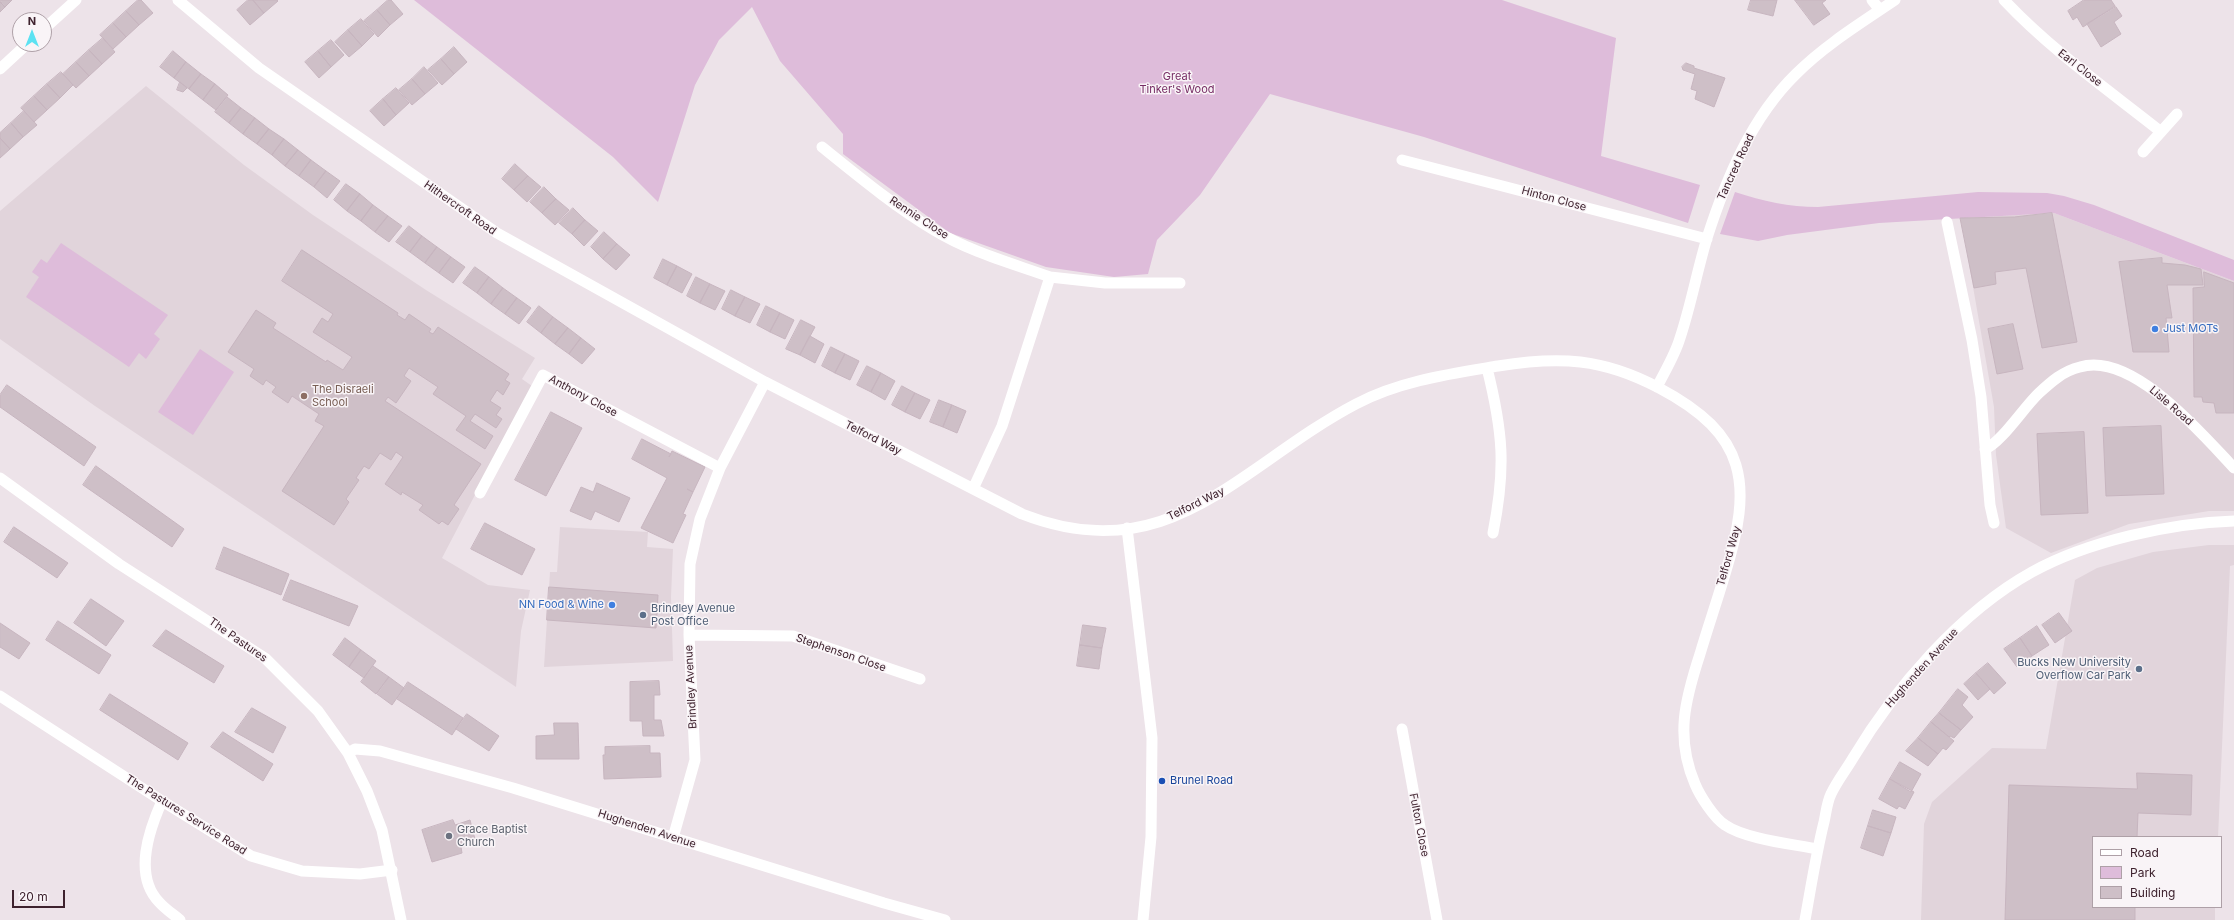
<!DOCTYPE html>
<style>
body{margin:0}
#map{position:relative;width:2234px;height:920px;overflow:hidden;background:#ede3e9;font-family:Inter,sans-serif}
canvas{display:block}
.legend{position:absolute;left:2092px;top:836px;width:130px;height:72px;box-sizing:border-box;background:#f9f4f7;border:1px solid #aea0a7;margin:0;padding:5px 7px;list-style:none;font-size:12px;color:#3e222e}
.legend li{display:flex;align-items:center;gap:8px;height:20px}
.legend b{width:20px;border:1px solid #aea0a7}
.north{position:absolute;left:12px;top:12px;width:40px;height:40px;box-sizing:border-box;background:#f9f4f7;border:1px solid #aea0a7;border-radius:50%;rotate:0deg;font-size:11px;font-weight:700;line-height:16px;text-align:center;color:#3e222e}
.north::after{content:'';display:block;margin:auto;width:14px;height:18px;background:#5ce2f2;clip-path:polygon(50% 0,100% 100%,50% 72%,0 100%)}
.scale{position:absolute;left:12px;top:890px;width:53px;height:18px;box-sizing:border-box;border:2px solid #3e222e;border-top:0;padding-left:5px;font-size:12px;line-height:14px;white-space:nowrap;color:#3e222e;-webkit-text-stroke:3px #f9f4f7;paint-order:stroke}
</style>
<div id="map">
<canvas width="2234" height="920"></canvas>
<ul class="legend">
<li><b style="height:5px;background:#fff"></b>Road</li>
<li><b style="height:11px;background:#debcda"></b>Park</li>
<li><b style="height:11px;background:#cebfc7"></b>Building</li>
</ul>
<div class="north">N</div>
<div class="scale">20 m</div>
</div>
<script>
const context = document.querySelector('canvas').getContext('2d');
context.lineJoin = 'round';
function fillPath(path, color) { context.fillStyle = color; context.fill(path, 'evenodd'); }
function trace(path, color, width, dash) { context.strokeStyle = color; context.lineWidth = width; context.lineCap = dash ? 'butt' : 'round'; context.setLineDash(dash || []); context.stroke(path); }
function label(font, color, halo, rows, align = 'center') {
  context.font = font + ' Inter,sans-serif'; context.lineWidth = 3; context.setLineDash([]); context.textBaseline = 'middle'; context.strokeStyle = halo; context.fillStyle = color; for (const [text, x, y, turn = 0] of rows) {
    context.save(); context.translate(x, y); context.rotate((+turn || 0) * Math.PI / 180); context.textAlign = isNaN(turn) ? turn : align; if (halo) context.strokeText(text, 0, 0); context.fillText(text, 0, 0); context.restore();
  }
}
fillPath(new Path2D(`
 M146,86L244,165L313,215L426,290L535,358L522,379L532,386L442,558L488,585L530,590L521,631L516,687L95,406L0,339V211Z
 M2054,213L2234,281V511H2209L2129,524L2051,553L2006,528L1996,455L1994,407L1961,218Z
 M560,527L648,532L647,547L673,549L671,597L673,661L544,667L550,572H557Z
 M2209,545H2234V565L2230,566L2218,837H2093V907H2215V920H1921L1924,824L1932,802L1992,748L2046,749L2075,580L2097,568L2153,552Z`), '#e1d4db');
fillPath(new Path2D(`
 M414,0H1502L1616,38L1601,156L1700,185L1688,223L1424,137L1270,94L1200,195L1157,240L1148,274L1114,277L1046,267L950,233L843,154V134L780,61L752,7L719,40L695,85L658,202L613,157Z
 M1735,192C1763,201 1789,207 1818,207L1978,192L2047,193L2064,196L2094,205L2234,260V281L2054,213L1879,223L1787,235L1758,241L1720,234Z
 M61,243L168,315L154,334L160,339L146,359L139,353L129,367L26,297L39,277L32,272L41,259L47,263Z
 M200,349L234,372L193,435L158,412Z`), '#debcda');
const building = new Path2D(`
 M0,0H12L5,7Z
 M138,0H141L153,13L139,25L126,11Z
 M248,0H253L264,13L250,25L237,10Z
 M253,0H277L278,1L264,13Z
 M388,0H391L403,14L390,25L377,10Z
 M1751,0H1777L1773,16L1748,10Z
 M1795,0H1826L1822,3L1830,14L1814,25Z
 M2084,0H2111L2115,6L2083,27L2077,17L2073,20L2068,11Z
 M0,2L5,7L0,12Z
 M2116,7L2122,16L2114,22L2121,34L2101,47L2087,24Z
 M377,10L390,25L378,37L364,21Z
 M126,11L139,25L126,37L113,23Z
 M361,19L374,34L362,46L348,30Z
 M113,23L126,37L113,49L100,35Z
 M348,30L362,46L349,57L335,42Z
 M103,38L115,52L102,64L89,50Z
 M331,40L344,55L331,67L318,51Z
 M454,47L467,62L454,74L441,59Z
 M89,50L102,64L89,76L76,62Z
 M173,51L186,62L174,78L160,67Z
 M318,51L331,67L319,78L305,62Z
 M441,59L454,74L442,85L428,70Z
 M76,62L89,76L76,88L63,74Z
 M186,62L201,74L189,89L174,78Z
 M1686,63L1694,66V68L1725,78L1714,107L1695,99L1697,91L1691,89L1695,74L1683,70L1682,67Z
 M424,67L438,83L425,94L412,79Z
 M61,72L73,85L60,98L47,84Z
 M201,74L215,84L203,100L189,89Z
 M412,79L425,94L412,105L399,90Z
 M180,82L187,88L183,92L177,90Z
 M47,84L60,98L47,110L34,96Z
 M215,84L228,95L216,110L203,100Z
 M396,88L409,103L396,115L383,99Z
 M34,96L47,110L34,122L21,108Z
 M227,97L241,108L229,123L215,112Z
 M383,99L396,115L384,126L370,111Z
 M241,108L255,118L243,134L229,123Z
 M24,111L37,125L23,137L11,123Z
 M255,118L269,129L257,144L243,134Z
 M11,123L23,137L10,149L0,138V133Z
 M269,129L284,139L272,155L257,144Z
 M0,138L10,149L0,158Z
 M284,139L298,150L285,166L272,155Z
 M298,150L311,160L299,176L285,166Z
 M311,160L326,171L314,187L299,176Z
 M515,164L528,176L514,190L502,179Z
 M326,171L340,181L327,198L314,187Z
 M528,176L541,187L527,202L514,190Z
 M346,184L360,194L347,211L334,200Z
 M544,187L556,199L542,213L530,202Z
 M360,194L373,205L361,221L347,211Z
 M556,199L569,210L555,225L542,213Z
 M373,205L388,216L375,232L361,221Z
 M573,208L585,220L572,234L559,223Z
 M2052,213L2077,342L2042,348L2026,268L1995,272L1996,284L1974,288L1960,218L2014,217Z
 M388,216L402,226L389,242L375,232Z
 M585,220L598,231L584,246L572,234Z
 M409,226L422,236L410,252L396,242Z
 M604,232L617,244L603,259L591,247Z
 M422,236L437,247L425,263L410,252Z
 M617,244L630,255L616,270L603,259Z
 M437,247L451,257L439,273L425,263Z
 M302,250L398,313L397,315L405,320L409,314L431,329L429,332L433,334L438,327L509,374L505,380L510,383L503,395L497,390L490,401L501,408L496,415L502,419L496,428L475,414L470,421L493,436L485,449L456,430L466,416L433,394L438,387L409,368L404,376L411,381L396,403L388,397L385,401L481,464L454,505L459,509L448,525L442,521L439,524L419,510L423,505L402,492L401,495L385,484L403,457L396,452L391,460L380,453L369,469L364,466L356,478L359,480L346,499L349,502L334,525L282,491L324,426L315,421L319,414L292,396L288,403L272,392L276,387L266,380L263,385L250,376L254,369L228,352L256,310L276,323L273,328L326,362L327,360L343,370L352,357L313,332L322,318L328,322L333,314L282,281Z
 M451,257L465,267L453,283L439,273Z
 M2162,258V263L2185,265L2201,269L2203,285H2167L2172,318H2166L2169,352H2133L2119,262Z
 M663,259L677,266L667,285L654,278Z
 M677,266L692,274L682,293L667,285Z
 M475,267L489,277L477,293L463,283Z
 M2204,272L2234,283V413H2216L2214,403L2203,402L2202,397H2194L2193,288L2204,287Z
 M489,277L503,288L491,304L477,293Z
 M696,277L710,284L700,303L687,296Z
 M710,284L725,291L715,310L700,303Z
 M503,288L517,298L505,314L491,304Z
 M731,290L745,297L735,316L722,309Z
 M745,297L760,304L750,323L735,316Z
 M517,298L531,308L519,324L505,314Z
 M539,306L553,317L541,333L527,322Z
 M766,306L780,313L770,332L757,325Z
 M780,313L794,320L785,339L770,332Z
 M553,317L568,328L555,344L541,333Z
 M801,320L815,327L800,355L786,349Z
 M2013,324L2023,369L1997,374L1988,329Z
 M568,328L581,338L569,354L555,344Z
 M810,336L824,344L815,363L800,355Z
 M581,338L595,349L582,364L569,354Z
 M831,347L845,354L835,373L822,366Z
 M845,354L859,361L850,380L835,373Z
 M867,366L881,373L871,392L857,385Z
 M881,373L895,381L885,400L871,392Z
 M7,385L96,447L84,466L0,407V395Z
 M902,386L915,393L905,412L892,405Z
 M915,393L930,400L920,419L905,412Z
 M939,400L952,405L943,427L930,422Z
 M952,405L966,411L957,433L943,427Z
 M551,412L582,428L546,496L515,480Z
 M2161,426L2164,494L2106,496L2103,428Z
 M2084,432L2088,513L2041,515L2037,434Z
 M642,439L671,454L669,457L672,451L705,467L693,492L687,489L693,492L683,514L686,515L673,543L641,528L667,478L632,459Z
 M96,466L184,529L172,547L83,485Z
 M597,483L630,498L619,522L595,511L591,520L570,511L581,487L593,492Z
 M485,523L535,549L522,575L471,549Z
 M14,527L68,563L57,578L4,542Z
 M224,547L289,574L281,595L216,569Z
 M291,580L358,606L349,626L283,600Z
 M549,587L658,595L656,628L547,620Z
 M91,599L124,621L106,646L74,623Z
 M2059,613L2072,631L2055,643L2042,625Z
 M58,621L111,655L99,674L46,640Z
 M0,623L30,643L19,659L0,647Z
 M1083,625L1106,628L1102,648L1080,645Z
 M2037,626L2049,645L2032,656L2020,638Z
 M166,630L224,666L214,683L153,646Z
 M345,638L361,650L349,667L333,655Z
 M2020,638L2032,656L2017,667L2004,649Z
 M1080,645L1102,648L1099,669L1077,666Z
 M361,650L376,661L364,678L349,667Z
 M1988,663L2006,683L1994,694L1976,673Z
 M373,666L389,677L376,694L361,682Z
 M1976,673L1990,689L1978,700L1964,684Z
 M389,677L404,688L392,705L377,694Z
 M659,681L660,695H654V720H661L664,736H643L642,721H630V682Z
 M408,682L463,718L452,735L397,699Z
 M1958,689L1968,697L1962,705L1973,717L1961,730L1939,713Z
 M110,694L188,743L178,760L100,710Z
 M252,708L286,727L273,753L235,732Z
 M1939,713L1961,730L1954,738L1950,736L1949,737L1931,722Z
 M467,714L499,736L489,751L456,729Z
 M1931,722L1954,741L1946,750L1943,748L1938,754L1918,738Z
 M554,723H578L579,759H536V736L554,735Z
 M223,732L273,764L263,781L211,747Z
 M1918,738L1938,754L1928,766L1906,751Z
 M650,746V753H660L661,777L604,779L603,755H605V747Z
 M1900,762L1921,774L1911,792L1890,779Z
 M2137,773L2192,775L2191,815L2138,813L2137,837H2093V907H2135V920H2005L2009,785L2137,789Z
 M1890,779L1914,792L1905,809L1899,806L1897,809L1879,799Z
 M1873,810L1896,817L1891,833L1868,826Z
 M453,820L455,825L470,820L476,843L461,847L462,853L432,862L422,830Z
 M1868,826L1891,833L1883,856L1861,848Z`);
fillPath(building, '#cebfc7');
trace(building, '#c7b5bf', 1);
trace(new Path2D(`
 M178,0L259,68L497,233L765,382L1022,514C1170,572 1240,465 1356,404C1399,381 1450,374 1498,366C1559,356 1603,358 1659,388C1748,435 1753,484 1725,574C1717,601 1708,627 1700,654C1685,700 1675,737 1695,784C1700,796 1714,818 1725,825C1745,839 1792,844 1817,849
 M1872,0L1880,10
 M2004,0C2050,49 2107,89 2160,131
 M44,29L76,0
 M0,69L27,44
 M822,147C858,176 894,206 934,230C970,252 1011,263 1050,277
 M2143,152L2177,114
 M1402,160L1707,239
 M1947,222L1972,340L1981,397L1990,505L1994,523
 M1487,368C1503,432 1506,468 1493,533
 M1657,387C1665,371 1675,355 1680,338C1691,305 1697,271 1707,238C1726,179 1751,118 1796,74C1825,45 1861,23 1895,0
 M1985,449C2001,443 2024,407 2039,393C2051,382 2063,371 2080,367C2132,351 2202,434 2234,468
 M973,489L1002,426L1050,277L1105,283H1180
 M480,493L543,375L720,468
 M1127,528L1152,738L1151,837L1143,920
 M689,635L793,636L920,679
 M0,696L162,801L251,856L302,871L360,874L392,870
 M1402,729L1437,920
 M162,801C149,830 133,875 159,902C165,909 173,914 180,920
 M673,838L695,760L689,635L690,564L700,519L720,468L765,382`), '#fff', 11);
trace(new Path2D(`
 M0,478L119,564L265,658L318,711L348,753L367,791L382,830L401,920
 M348,753L355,749L380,751L513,788L884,903L945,920
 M1805,920C1811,887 1816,854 1824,822C1826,813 1827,802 1831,794C1837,781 1846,770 1853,758C1895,688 1960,612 2032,572C2088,541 2171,523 2234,521`), '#fff', 11);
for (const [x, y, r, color] of [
 [2155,329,4,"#3f7fe0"],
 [304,396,4,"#8d6e63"],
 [612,605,4,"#3f7fe0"],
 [643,615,4,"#5c6f8a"],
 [2139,669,4,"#5c6f8a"],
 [1162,781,4,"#1a4fb4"],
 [449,836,4,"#6b7280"]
]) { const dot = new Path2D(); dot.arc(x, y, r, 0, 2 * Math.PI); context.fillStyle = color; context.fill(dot); trace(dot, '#f9f4f7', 1.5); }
label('11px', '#3e222e', '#f9f4f7', [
 ["Earl Close",2080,68,38],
 ["Tancred Road",1736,167,-65],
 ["Hinton Close",1554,199,15],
 ["Hithercroft Road",460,208,35],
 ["Rennie Close",919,218,33],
 ["Anthony Close",583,396,28],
 ["Lisle Road",2171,406,41],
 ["Telford Way",873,438,27],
 ["Telford Way",1196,504,-26],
 ["Telford Way",1729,556,-74],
 ["The Pastures",238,640,35],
 ["Stephenson Close",841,653,19],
 ["Hughenden Avenue",1922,668,-48],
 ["Brindley Avenue",691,687,-93],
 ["The Pastures Service Road",186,815,32],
 ["Fulton Close",1419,825,79],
 ["Hughenden Avenue",647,829,18]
]);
label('11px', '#762c64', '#f9f4f7', [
 ["Great",1177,77],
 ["Tinker's Wood",1177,90]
]);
label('11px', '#366cbe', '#f9f4f7', [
 ["Just MOTs",2163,329],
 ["NN Food & Wine",604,605,"right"]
], 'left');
label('11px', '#785e54', '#f9f4f7', [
 ["The Disraeli",312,390],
 ["School",312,403]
], 'left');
label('11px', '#4e5e75', '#f9f4f7', [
 ["Brindley Avenue",651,609],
 ["Post Office",651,622],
 ["Bucks New University",2131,663,"right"],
 ["Overflow Car Park",2131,676,"right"]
], 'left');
label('11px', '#164399', '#f9f4f7', [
 ["Brunel Road",1170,781]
], 'left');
label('11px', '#5b616d', '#f9f4f7', [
 ["Grace Baptist",457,830],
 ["Church",457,843]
], 'left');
</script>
